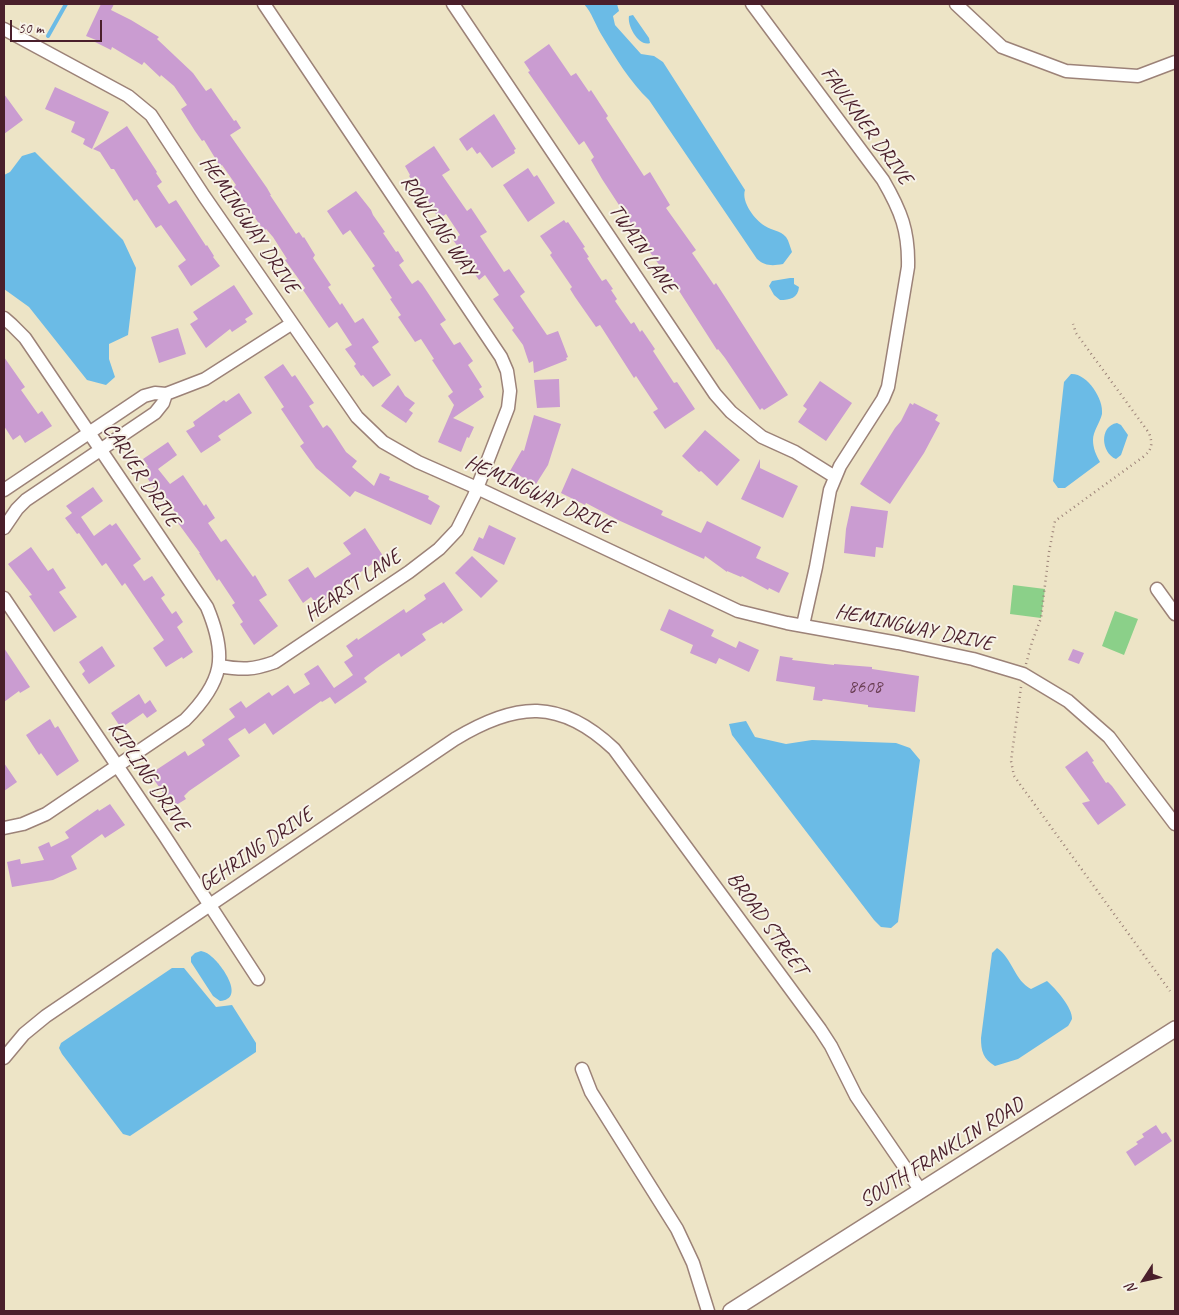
<!DOCTYPE html>
<style>
body{margin:0}
#map{position:relative;width:1179px;height:1315px;overflow:hidden;background:#ede4c6;font-family:Caveat,sans-serif}
canvas{display:block}
.frame{position:absolute;inset:0;border:5px solid #4a1f2b;pointer-events:none}
.north{position:absolute;left:1119px;top:1255px;width:50px;height:50px;-webkit-text-stroke:4px #f7f3e8;paint-order:stroke;rotate:235deg;font-size:14px;font-weight:700;line-height:20px;text-align:center;color:#4a1f2b}
.north::after{content:'';display:block;margin:auto;width:18px;height:22px;background:#4a1f2b;clip-path:polygon(50% 0,100% 100%,50% 72%,0 100%)}
.scale{position:absolute;left:10px;top:20px;width:92px;height:22px;box-sizing:border-box;border:2px solid #4a1f2b;border-top:0;padding-left:6px;font-size:15px;line-height:18px;white-space:nowrap;color:#4a1f2b;-webkit-text-stroke:4px #f7f3e8;paint-order:stroke}
</style>
<div id="map">
<canvas width="1179" height="1315"></canvas>
<div class="frame"></div>
<div class="north">N</div>
<div class="scale">50 m</div>
</div>
<script>
const context = document.querySelector('canvas').getContext('2d');
context.lineJoin = 'round';
function fillPath(path, color) { context.fillStyle = color; context.fill(path, 'evenodd'); }
function trace(path, color, width, dash) { context.strokeStyle = color; context.lineWidth = width; context.lineCap = dash ? 'butt' : 'round'; context.setLineDash(dash || []); context.stroke(path); }
function label(font, color, halo, rows, align = 'center') {
  context.font = font + ' Caveat,sans-serif'; context.lineWidth = 4; context.setLineDash([]); context.textBaseline = 'middle'; context.strokeStyle = halo; context.fillStyle = color; for (const [text, x, y, turn = 0] of rows) {
    context.save(); context.translate(x, y); context.rotate((+turn || 0) * Math.PI / 180); context.textAlign = isNaN(turn) ? turn : align; if (halo) context.strokeText(text, 0, 0); context.fillText(text, 0, 0); context.restore();
  }
}
fillPath(new Path2D(`
 M1013,585L1045,589L1041,618L1010,614Z
 M1115,611L1138,619L1124,655L1102,646Z`), '#8bd089');
fillPath(new Path2D(`
 M584,4H617L619,11L613,16L615,25L641,54L654,56L663,62L745,190C741,202 755,220 765,226C772,231 780,230 786,237C789,241 790,247 792,252L783,264C772,266 765,266 757,259L649,100C630,82 615,57 601,34C595,24 592,13 584,4Z
 M633,15L649,38L650,43C639,47 627,26 629,16Z
 M35,152L123,240L136,268L128,335L109,344V359L115,377L106,385L87,380L29,307L4,289V175L10,172L22,156Z
 M790,278H794V284L799,287C798,298 790,300 780,300L774,295L769,286L772,281Z
 M1071,374C1087,373 1104,399 1102,414C1100,423 1093,431 1093,440C1093,448 1096,455 1100,462L1065,488H1058L1053,481L1064,382Z
 M1117,423L1121,425L1128,435L1121,455L1116,459C1101,453 1099,426 1117,423Z
 M746,721L755,737L786,744L812,740L896,743L910,748L920,760L919,767L898,922L891,928L881,927L874,920L732,735L729,724Z
 M997,948C1012,958 1015,981 1031,989L1047,981C1055,988 1073,1008 1072,1019C1071,1021 1069,1025 1068,1026L1018,1059L995,1066C983,1059 981,1051 981,1038L992,953Z
 M201,951C206,952 209,954 212,957C222,965 246,999 220,1001L213,996L191,962V957L195,953Z
 M172,968H184L216,1007L232,1005L256,1043V1052L130,1136L123,1134L62,1054L59,1048L61,1043Z`), '#6bbbe6');
trace(new Path2D(`
 M48,36L66,4`), '#6bbbe6', 4);
fillPath(new Path2D(`
 M101,4H114L111,10L131,20L159,37L157,39L193,73L206,91L211,88L234,121L236,120L241,128L230,135L267,188L271,195H270L296,234L299,232L303,238L304,237L315,255L313,258L331,285L328,287L340,305L342,303L355,323L363,318L379,342L372,347L391,375L373,387L363,375L361,376L354,366L356,364L345,349L352,345L337,322L329,328L303,290L305,288L285,260L287,259L273,237L266,229L264,231L234,187L236,185L222,165L220,166L204,140L202,141L195,131L181,109L187,105L174,86L161,75L160,77L144,62L142,65L112,47L111,50L95,42L96,40L86,36Z
 M549,44L571,76L576,73L589,92L591,90L608,116L606,118L644,176L650,172L670,205L666,208L696,250L692,253L714,285L716,283L729,303L788,395L764,410L762,408L760,410L725,358L718,349L717,350L665,269L663,270L649,251L602,179L591,160L594,157L584,141L579,145L528,72L530,71L524,62Z
 M55,87L109,112L92,149L83,144L85,139L71,132L75,122L45,109Z
 M4,94L23,120L4,134Z
 M494,114L516,149L514,150L515,153L492,168L480,152L477,154L472,147L467,151L459,139Z
 M127,126L157,172L156,173L162,182L157,186L169,204L176,200L206,246L207,245L214,256L213,257L220,266L191,286L178,266L186,260L161,225L156,228L137,199L134,201L114,169H111L100,152L93,149Z
 M434,146L450,170L442,175L467,211L471,208L487,232L480,236L504,272L509,269L525,292L520,296L547,335L558,331L568,357L566,358L567,360L534,373L533,361L529,363L523,345L512,330L514,328L493,299L499,295L485,275L479,280L472,270L474,268L453,240L460,235L446,214L439,219L428,201L409,176L410,175L405,166Z
 M528,168L534,177L537,175L555,203L528,222L503,185Z
 M356,191L371,210L373,215L385,232L383,233L396,252L398,251L404,261L399,265L412,284L418,280L422,284L446,320L440,324L454,345L460,342L473,361L468,365L482,387L479,389L484,397L453,418L474,427L469,438L467,437L461,452L438,442L454,405L448,396L453,392L432,360L434,359L421,339L415,342L398,317L401,315L390,299L392,298L372,268L375,266L350,230L343,235L327,211Z
 M564,220L566,223L568,222L585,247L583,248L589,257L587,258L602,281L606,279L613,289L611,290L617,299L615,301L631,324L634,322L640,332L642,330L655,349L653,351L674,383L677,382L695,409L665,429L653,412L658,409L636,376L634,378L600,325L596,327L575,297L570,289L572,287L550,255L552,253L540,236Z
 M234,285L253,314L245,319L247,322L232,332L230,329L206,348L190,324L198,319L193,312Z
 M178,328L186,354L159,363L151,337Z
 M4,357L25,387L21,390L38,414L42,411L52,426L25,443L20,435L13,440L4,426Z
 M283,364L292,377L295,375L314,403L309,406L323,428L327,425L331,429L346,452L357,461L352,467L374,486L380,473L390,477L389,480L429,496L428,499L440,506L431,525L355,491L350,497L316,468L300,446L304,443L281,409L284,407L264,377Z
 M559,379L560,407L537,408L534,380Z
 M820,381L852,403L826,441L798,422L807,409L803,406Z
 M398,385L405,396L415,403L409,410L413,413L406,423L381,406Z
 M239,393L252,413L218,436L221,440L201,453L186,431L195,426L193,422L224,400L226,402Z
 M910,403L913,405L914,403L938,415L935,420L940,423L924,453L890,504L860,484L895,428L901,421Z
 M534,415L561,424L548,465L536,484L510,471L522,450L524,451Z
 M705,430L740,460L717,486L701,471L699,472L682,456Z
 M168,442L177,455L158,469L170,484L183,475L204,506L206,504L215,518L208,523L221,542L226,539L253,577L255,575L267,595L259,600L278,626L254,645L240,624L243,622L232,605L235,603L219,579L217,581L199,553H200L175,519L178,517L167,500L164,503L142,470L148,466L143,459Z
 M760,459V468L798,486L783,518L741,499Z
 M572,468L663,511L661,515L701,533L707,521L761,547L756,558L789,573L779,593L769,588L768,590L742,576L741,577L727,571V572L705,556L704,559L618,520L586,503L585,505L561,493Z
 M93,487L103,501L81,517L94,536L110,524L112,526L116,523L141,559L133,565L144,581L152,576L165,595L161,598L172,614L176,611L183,622L177,627L193,652L183,659L182,657L166,667L153,648L164,640L125,583L122,586L106,563L102,566L79,533L77,534L65,518L72,513L66,506Z
 M851,506L888,511L883,548L876,547L875,557L844,553L846,529Z
 M489,525L516,538L504,565L473,550L479,537L483,539Z
 M365,528L385,559L374,567L372,564L355,576L356,578L317,605L311,597L303,603L288,580L308,567L315,578L351,554L343,543Z
 M31,547L48,571L53,568L66,588L59,592L77,617L54,632L29,596L32,595L8,564Z
 M472,556L498,581L481,598L455,573Z
 M444,582L463,610L443,624L442,622L422,634L426,640L401,657L399,653L377,668L364,678L367,682L335,704L330,697L322,702L321,701L273,735L265,723L249,734L245,728L228,739L240,756L189,791L184,796L186,799L173,807L150,774L185,751L188,756L205,745L202,740L235,717L229,709L241,701L246,708L269,692L272,696L288,685L294,694L310,684L304,674L318,665L334,688L353,675L344,662L353,656L346,646L357,638L358,640L404,609L406,613L426,599L424,595Z
 M669,609L714,630L711,636L736,648L739,641L759,650L749,672L719,658L716,664L690,653L693,645L660,630Z
 M102,646L115,666L89,684L82,674L85,671L79,662Z
 M4,648L30,687L20,693L19,691L4,702Z
 M1073,649L1084,653L1079,664L1068,660Z
 M780,656L793,658L792,660L834,665V664L872,667V669L919,676L915,712L868,707V705L823,699L822,701L813,700L815,687L776,681Z
 M139,694L145,704L150,700L157,711L147,718L143,713L121,728L111,713Z
 M50,719L55,728L58,726L79,761L57,776L41,753L39,755L26,735Z
 M1087,751L1094,761L1092,762L1106,783L1108,782L1112,786L1126,805L1098,825L1082,803L1090,801L1065,767Z
 M4,763L17,782L4,791Z
 M110,804L125,825L105,838L102,834L71,856L77,869L53,880L12,887L7,862L20,859L21,864L44,860L38,847L49,842L51,847L69,838L65,832L98,809L99,811Z
 M1156,1125L1162,1134L1166,1132L1172,1141L1135,1166L1126,1152L1138,1144L1136,1142L1144,1137L1142,1134Z`), '#ca9cd1');
const minor = new Path2D(`
 M453,4L715,394L731,412L762,437L795,452L835,477
 M752,4L883,180C901,211 909,231 908,267L888,387L883,399L840,466L830,490L816,567L803,625
 M956,4L1002,47L1066,71L1138,76L1175,62
 M4,29L128,96L151,115L204,196L357,417L383,442L418,462L477,488L738,611L787,623L898,643L973,659L1023,674L1068,701L1109,737L1175,824
 M4,318L12,325L25,338L207,607C228,657 223,682 185,720L46,814L23,824L4,828
 M4,490L144,396L155,393L166,394L205,379L291,324
 M4,528L17,509L26,500L155,413L163,403L166,394
 M1157,589L1175,614
 M4,598L164,835L258,979
 M219,666C242,670 253,670 275,662L409,572L439,549L457,530L474,496L508,408L510,391L507,371L501,357L264,4
 M4,1058L24,1034L46,1016L455,739C516,702 560,698 614,749L820,1029L831,1046L856,1096L921,1191
 M582,1069L591,1092L677,1229L693,1263L708,1311`);
const major = new Path2D(`
 M731,1311L1175,1029`);
trace(minor, '#9c8278', 15);
trace(major, '#9c8278', 18);
trace(new Path2D(`
 M1026,664L1032,642L1041,618L1049,552L1055,521L1143,457C1152,450 1153,444 1149,433L1076,333L1073,324
 M1021,687L1011,761L1014,776L1170,991`), '#9c8278', 2.5, [1, 4]);
trace(minor, '#fff', 12);
trace(major, '#fff', 15);
label('19px', '#6a3e54', null, [
 ["8608",865,687]
]);
label('21px', '#4a1f2b', '#f7f3e8', [
 ["FAULKNER DRIVE",866,126,54],
 ["HEMINGWAY DRIVE",249,225,56],
 ["ROWLING WAY",438,226,56],
 ["TWAIN LANE",642,249,56],
 ["CARVER DRIVE",141,475,56],
 ["HEMINGWAY DRIVE",539,495,25],
 ["HEARST LANE",353,586,-34],
 ["HEMINGWAY DRIVE",914,628,12],
 ["KIPLING DRIVE",148,777,56],
 ["GEHRING DRIVE",256,850,-34],
 ["BROAD STREET",767,924,54],
 ["SOUTH FRANKLIN ROAD",942,1153,-32]
]);
</script>
